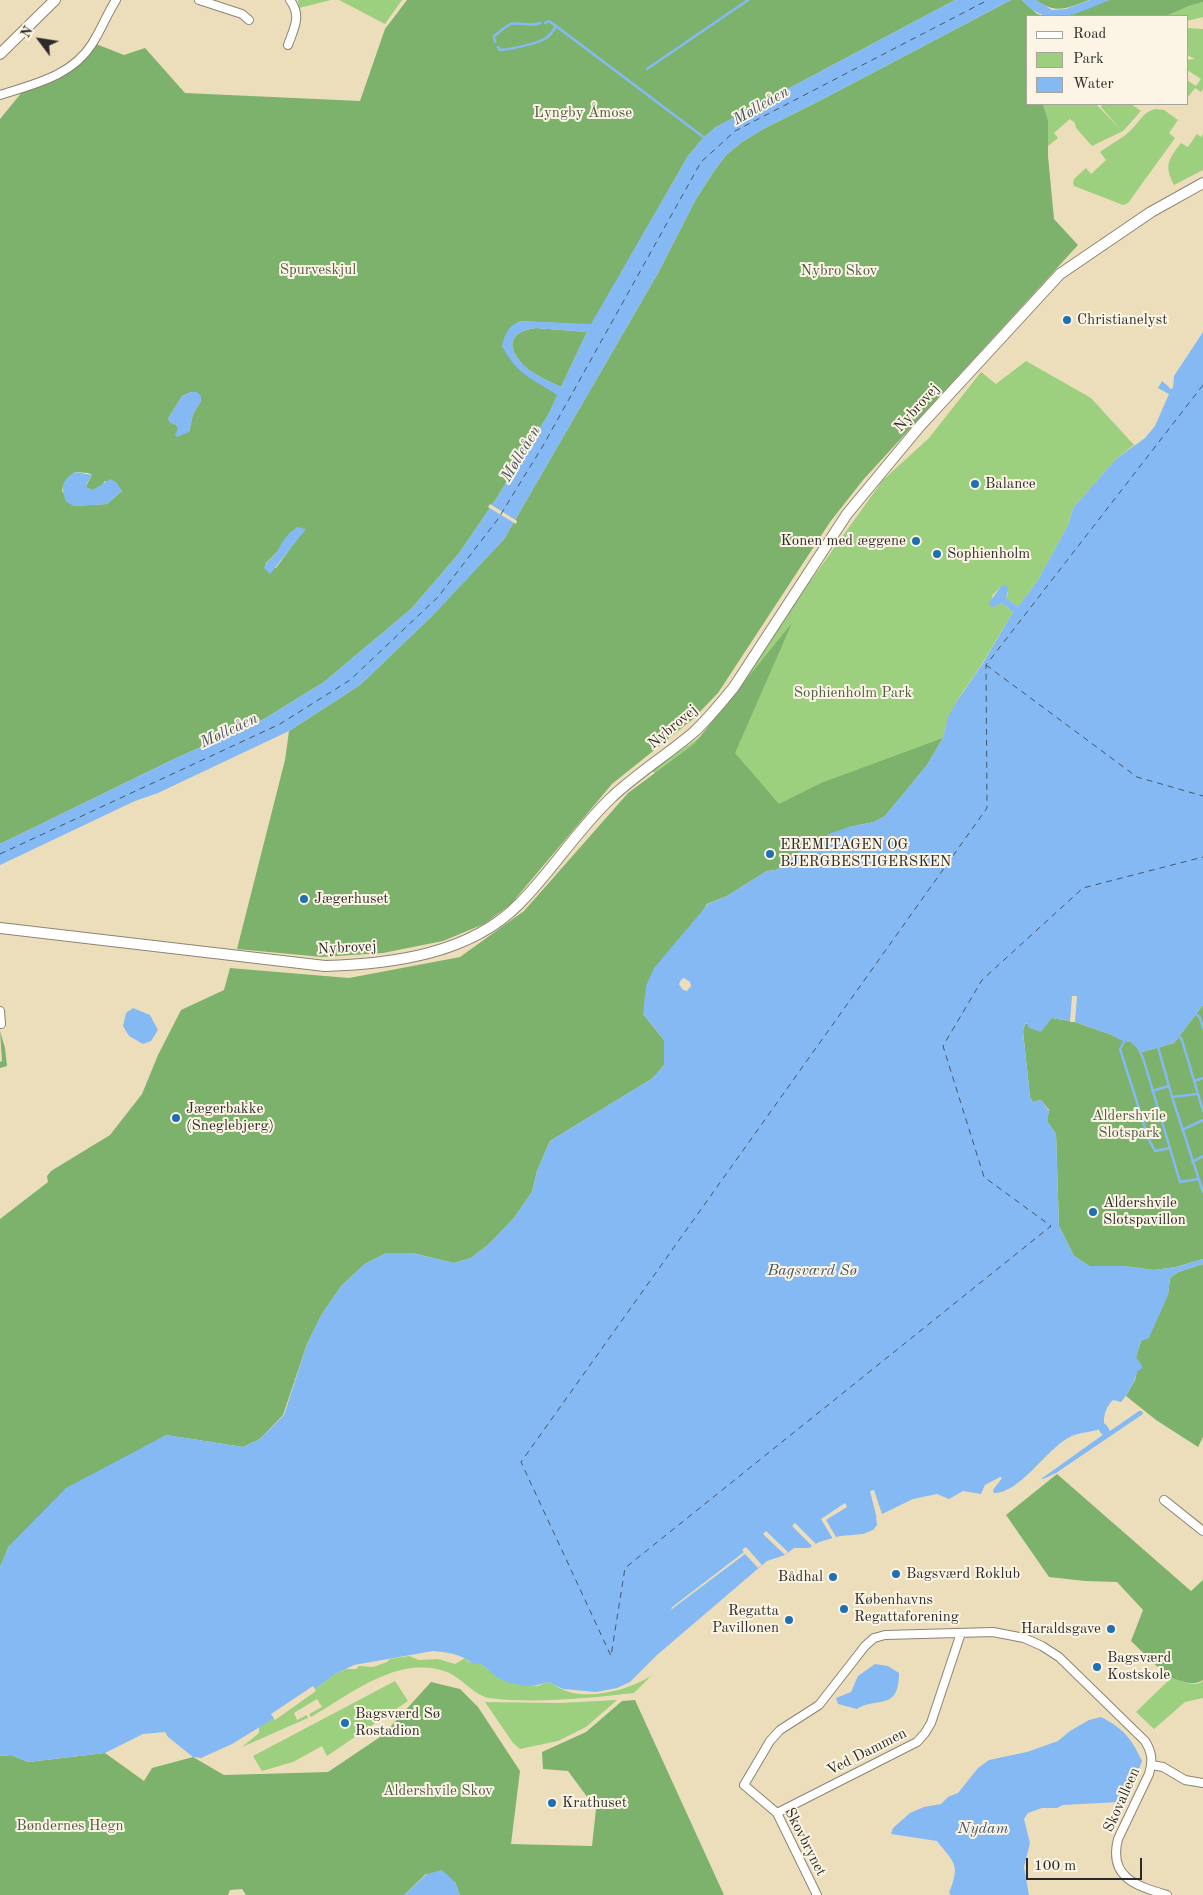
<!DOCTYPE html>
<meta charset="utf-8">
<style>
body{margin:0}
#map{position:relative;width:1203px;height:1895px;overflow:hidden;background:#eddebb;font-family:"Old Standard TT",serif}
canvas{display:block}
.legend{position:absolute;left:1026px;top:15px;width:162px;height:90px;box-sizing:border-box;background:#fcf5e5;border:1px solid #a8a49b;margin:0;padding:6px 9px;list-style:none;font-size:15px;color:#2b2b2b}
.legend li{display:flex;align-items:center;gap:10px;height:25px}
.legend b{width:25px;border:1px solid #a8a49b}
.north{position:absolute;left:15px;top:15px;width:50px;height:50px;-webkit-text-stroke:4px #fcf5e5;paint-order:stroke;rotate:301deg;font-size:14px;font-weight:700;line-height:20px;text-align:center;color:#2b2b2b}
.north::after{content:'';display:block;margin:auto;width:18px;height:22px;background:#2b2b2b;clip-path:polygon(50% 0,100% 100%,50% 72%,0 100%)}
.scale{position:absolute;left:1026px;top:1858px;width:116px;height:22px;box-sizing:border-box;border:2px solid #2b2b2b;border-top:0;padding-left:6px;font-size:15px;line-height:18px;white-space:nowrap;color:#2b2b2b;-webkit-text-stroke:4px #fcf5e5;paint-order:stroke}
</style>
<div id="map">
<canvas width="1203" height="1895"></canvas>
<ul class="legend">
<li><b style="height:6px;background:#fff"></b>Road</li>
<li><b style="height:14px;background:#9ccf7e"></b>Park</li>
<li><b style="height:14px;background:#84b9f3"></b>Water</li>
</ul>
<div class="north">N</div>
<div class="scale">100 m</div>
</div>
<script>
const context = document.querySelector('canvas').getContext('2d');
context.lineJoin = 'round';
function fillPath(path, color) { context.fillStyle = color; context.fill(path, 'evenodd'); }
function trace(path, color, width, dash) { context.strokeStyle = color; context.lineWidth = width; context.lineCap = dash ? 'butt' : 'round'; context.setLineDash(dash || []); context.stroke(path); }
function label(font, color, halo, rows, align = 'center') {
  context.font = font + ' "Old Standard TT",serif'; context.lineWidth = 4; context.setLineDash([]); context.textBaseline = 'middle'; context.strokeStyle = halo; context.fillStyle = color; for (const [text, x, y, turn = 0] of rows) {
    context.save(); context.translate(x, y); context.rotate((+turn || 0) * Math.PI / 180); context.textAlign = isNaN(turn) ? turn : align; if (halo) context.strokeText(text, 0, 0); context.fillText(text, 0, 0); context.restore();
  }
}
fillPath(new Path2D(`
 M298,0H331L299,8Z
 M339,0H402L385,24Z
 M1203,2V17L1187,21V16H1166L1189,6Z
 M1187,28L1203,29V89L1201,92L1195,88L1189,96L1187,95V80L1196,86L1201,79L1187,70V60L1195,59L1187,55Z
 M1043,104H1096L1120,129L1101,107L1102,104H1131L1141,111L1123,131L1092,146L1076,128L1075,123L1070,119L1054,133L1058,138L1048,146V120Z
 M1155,109L1164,110L1178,120L1169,133L1175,138L1128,203L1123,205L1074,186L1073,183L1074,179L1086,168L1091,174L1106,160L1100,152C1110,144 1123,139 1132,129C1140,121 1143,112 1155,109Z
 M1197,134L1201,137L1203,134V170L1174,185C1164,165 1168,160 1181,143L1188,147Z
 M1026,361L1091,398L1134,445L1116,459L1073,508L1068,525L1038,580L1018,607L1006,598L1008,593L1001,586L992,596L995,607L1002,603L1013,612C1003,628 993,646 983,662C965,691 951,702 943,738L740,883L652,770L716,726L783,619L883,480L929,438L981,372L996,384Z
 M409,1656L419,1660L438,1659L455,1664L465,1658L469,1662L481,1664L500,1679L538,1686L548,1682C555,1685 562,1690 569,1692C593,1699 633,1689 652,1675L634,1693C588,1698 536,1704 489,1698C475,1696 462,1678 447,1672C398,1654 351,1694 311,1717L309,1714L322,1707L317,1699L294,1713L297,1720L307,1715L308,1718L242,1747L259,1733V1727L281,1714L335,1674L346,1669H356L359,1666L373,1667L387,1662L390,1659Z
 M1172,1677C1182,1681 1194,1688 1203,1681V1698L1185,1702L1154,1729L1136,1712Z
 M395,1681L408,1701L327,1756L322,1746L293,1762L262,1771L253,1756Z
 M617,1700L586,1727L558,1741L520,1749L513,1743L485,1702L560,1703Z`), '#9ccf7e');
fillPath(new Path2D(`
 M407,0H955L716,127L704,137L688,156L591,325L520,321L502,346L553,392L558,395L548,415L496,499L460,552L412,608L324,682L264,719L174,759L0,844V119L23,91L63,76L79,65L96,44L124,55L145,48L185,93L360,101L385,29ZM191,392L201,401L193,414L189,432L178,428L176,425L168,419L182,396ZM75,472L88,473L92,475L86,486L87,488L93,490L102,485L105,481L122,491L107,504L74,506L62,491C63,482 68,477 75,472ZM298,538L276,568L265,564L276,553Z
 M1011,0H1022L1037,14L1044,16H1027V104H1043L1048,120V156L1054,219L1078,245L863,480L830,522L718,693L693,719L612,784L511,904L484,924L443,941L383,953L322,957L237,949L285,760L289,731L360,685L431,617L504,539L658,273L696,199L714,171L726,155L742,142L765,128L823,99Z
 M1036,0H1089C1068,8 1056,15 1036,0Z
 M1109,0H1203V2L1189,6L1166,16H1066Z
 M536,328L587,332L561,387C550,382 539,377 529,370C507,352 504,332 536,328Z
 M792,623L735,753L779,804L821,783L943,738L927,765L885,816L874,822L849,827L791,857L784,866L776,870L767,871L727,896L707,904L643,1014L664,1040V1065L653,1078L550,1141L537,1171L532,1192L514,1218L489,1244L471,1258L454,1263L412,1253H386L365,1264L342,1285L322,1314L307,1344L283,1415L260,1439L243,1447L166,1435L9,1546L0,1567V1219L48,1182L47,1176L51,1171L110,1135L142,1094L158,1055L181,1010L224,990L230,968L349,978L460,957L524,911L628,793L694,744Z
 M1203,1005V1259L1176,1267L1154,1270L1123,1266H1089L1074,1256L1059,1226L1056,1134L1047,1121L1049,1110L1041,1100L1033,1102L1030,1097L1023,1031L1025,1024L1049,1020L1052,1018L1075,1022L1112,1035L1124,1041L1131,1042L1142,1052L1174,1043Z
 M0,1031L5,1048L7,1066L0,1068V1062L2,1061Z
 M1203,1264V1437L1198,1447L1156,1420L1126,1396L1135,1380L1137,1371L1136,1357L1141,1341L1168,1295L1170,1278L1178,1272Z
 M1057,1474L1191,1591L1203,1580V1680C1192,1687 1183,1681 1172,1678L1170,1679L1131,1641L1143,1610L1117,1582L1085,1581L1049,1577L1006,1515Z
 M431,1682L460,1689L478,1707L520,1771L511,1844L592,1846L596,1809L568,1771L543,1769L542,1752L586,1732L622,1701L635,1700L724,1895H460L455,1882L426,1874L404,1895H246L242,1889L230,1890L228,1895H0V1756L11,1755L28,1762L105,1753L144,1781L152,1768L193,1757L224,1775L328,1772L383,1735Z`), '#7db26d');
fillPath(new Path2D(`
 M955,0H1011L823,99L765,128L742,142L726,155L714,171L696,199L658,273L504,539L467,579L431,617L360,685L289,731L158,793L135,801L0,865V844L174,759L264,719L324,682L412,608L460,552L496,499L548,415L557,395C532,378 517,375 502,346C505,333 508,327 520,321L591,324L688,156L704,137L716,127ZM536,328L587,332L561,387C550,382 539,377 529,370C507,352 504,332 536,328Z
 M1022,0H1036L1052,10L1066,9L1090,0H1109C1078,13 1048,31 1022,0Z
 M1203,332V1005L1174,1043L1142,1052L1131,1042H1124L1112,1035L1075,1022L1052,1018L1041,1032L1029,1028L1027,1023L1025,1024L1023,1031L1030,1097L1033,1102L1041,1100L1049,1111L1047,1121L1056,1134L1059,1226L1074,1256L1089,1266H1123L1154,1270L1176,1267L1203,1259V1264L1178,1272L1170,1278L1168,1295L1149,1338L1141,1341L1136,1357L1143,1367L1137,1372C1134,1383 1129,1393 1121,1402L1113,1400C1106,1407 1102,1417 1105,1427C1094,1433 1079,1431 1068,1438C1045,1451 1020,1493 994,1493L993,1490L1002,1478L1000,1477L985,1485L981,1494L963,1491L949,1499L937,1494L913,1499L876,1517L877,1525L873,1530L863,1534L840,1536L819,1542L809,1548H794L785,1555L767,1561L657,1655L630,1682L617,1688L596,1692L563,1689L548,1682C534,1688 514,1686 500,1679C494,1676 487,1668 481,1664C468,1664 472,1661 462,1657C453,1653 443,1652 433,1651L354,1665L335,1674L281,1714L232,1744L201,1758L193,1757L168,1737L165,1732L143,1734L105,1753L28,1762L11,1755L0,1756V1567L9,1546L66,1488L166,1435L243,1447L260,1439L284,1415L307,1344L322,1314L342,1285L365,1264L386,1253H412L454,1263L471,1258L489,1244L514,1218L532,1192L537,1171L550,1141L653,1078L664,1065V1040L643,1014L646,986L654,968L708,904L727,896L767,871L776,870L784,866L791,857L831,833L849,827L874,822L885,816L927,765L943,738L948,717L957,701L983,663L1013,612L1002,603L995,607L990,606L989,603L1001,586L1007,585L1008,590L1006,598L1018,607L1038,580L1068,525L1073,508L1116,459L1145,438L1155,426L1169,394L1158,388L1162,381L1169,387L1170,389L1173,388L1174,376ZM684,978L690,982L691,986L687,991L683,990L679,984L681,980Z
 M191,392H197L201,396V401L193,414L189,432L177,437L175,435L178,428L176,425L170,423L168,419L182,396Z
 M75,472L92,475L86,485L87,488L93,490L110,479L116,482L122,491L107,504L74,506L66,502C61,486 61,482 75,472Z
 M297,527L306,529L270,574L264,568C266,561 273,558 277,552C283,541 286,535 297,527Z
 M133,1008L150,1015L158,1030L151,1041L143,1044L129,1036L123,1026L126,1013Z
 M1139,1411H1142L1143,1414L1056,1473L1043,1479H1041L1104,1434V1432L1108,1429L1110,1431Z
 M875,1664L888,1666L899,1673C899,1712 877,1696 857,1709L838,1704L836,1698L851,1692L858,1676Z
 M1101,1717C1123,1728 1132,1739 1142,1761L1131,1790L1120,1802L1063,1805L1057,1808H1042L1028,1813L1024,1819L1030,1843L1024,1867L1029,1895H951L949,1893C961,1864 954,1863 937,1841L891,1834L893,1828L910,1813L924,1807L941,1804L948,1797L958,1793L978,1768L989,1760L1027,1752L1058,1741L1070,1731L1089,1720Z
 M442,1870L455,1882L460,1895H404L427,1874Z`), '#84b9f3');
fillPath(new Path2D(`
 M490,504L517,521L516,524L488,507Z
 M1072,996H1077L1075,1022H1070Z
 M874,1490L882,1514L886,1513L887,1515L879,1519L878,1523L870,1491Z
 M845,1503L847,1507L826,1520L836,1537L833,1539L821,1519Z
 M795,1523L816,1544L813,1547L792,1526Z
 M766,1531L788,1552L785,1555L763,1534Z
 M746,1547L762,1565L758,1568L745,1554L672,1609L671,1608L744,1552L742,1550Z
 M313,1686L316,1691L275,1720L271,1714Z`), '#eddebb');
trace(new Path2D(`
 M545,23L549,21L556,26L706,139
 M495,42L494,36C499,33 505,26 511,24C521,22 531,27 540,23
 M498,47L500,50C511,49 537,44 546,38C551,35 553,31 556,26
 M647,69L748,0
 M1197,1015L1200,1018L1203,1028
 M1179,1036L1182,1040L1203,1111
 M1124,1042L1120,1049L1149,1140L1155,1151L1170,1148
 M1158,1047L1172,1097L1203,1192
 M1138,1048L1143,1058L1180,1182L1198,1179
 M1194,1081L1203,1078
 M1152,1091L1169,1086
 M1172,1097L1197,1094
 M1141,1115L1158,1112
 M1182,1130L1203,1120
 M1192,1162L1203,1156`), '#84b9f3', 2.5);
trace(new Path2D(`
 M1103,1428L1105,1431`), '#84b9f3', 9);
trace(new Path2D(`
 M1203,385L986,665L987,808L521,1462L611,1656L625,1568L1051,1226L984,1177L943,1046L982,980L1083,888L1203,857
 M986,665L1137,777L1203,796
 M0,854L280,724L350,680L438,597L498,519L544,444L701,162L735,131L988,0`), '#465667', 1, [6, 5]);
const minor = new Path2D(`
 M199,0L242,14L249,20
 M288,45C294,28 302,16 290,0
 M0,95C34,84 72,76 92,44C101,30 107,14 116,0
 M0,1011L1,1024
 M1164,1500L1203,1531
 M1152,1765L1163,1767L1185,1780L1203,1783
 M777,1813L917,1742L925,1733L931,1723L961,1633
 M817,1895L777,1813L744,1785L770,1741L780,1730L819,1705L865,1646L874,1638L885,1635L993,1632L1024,1638L1042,1646L1059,1657L1145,1741C1152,1752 1153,1761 1149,1774L1118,1839C1108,1878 1137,1886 1167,1895`);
const tertiary = new Path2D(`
 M0,54L55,0
 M0,928L325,966C392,964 470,954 519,904C552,871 577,830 611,798C636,774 667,755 694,732C709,718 721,703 734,687L847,514L920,426L1060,274L1151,212L1203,183`);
trace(minor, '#8c8473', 10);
trace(tertiary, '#8c8473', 12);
trace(minor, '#fff', 8);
trace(tertiary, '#fff', 10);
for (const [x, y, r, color] of [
 [1067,320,5,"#1f6fb2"],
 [975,484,5,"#1f6fb2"],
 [916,541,5,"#1f6fb2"],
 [937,554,5,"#1f6fb2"],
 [770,854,5,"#1f6fb2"],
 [304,899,5,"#1f6fb2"],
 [176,1118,5,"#1f6fb2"],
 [1093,1212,5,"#1f6fb2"],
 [896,1574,5,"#1f6fb2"],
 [833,1577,5,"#1f6fb2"],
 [844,1609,5,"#1f6fb2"],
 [789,1620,5,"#1f6fb2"],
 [1111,1629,5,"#1f6fb2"],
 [1097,1667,5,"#1f6fb2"],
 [345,1723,5,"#1f6fb2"],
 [552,1803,5,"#1f6fb2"]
]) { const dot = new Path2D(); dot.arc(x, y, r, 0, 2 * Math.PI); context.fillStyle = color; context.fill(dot); trace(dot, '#fcf5e5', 2); }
label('15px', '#4d5c44', '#fcf5e5', [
 ["Lyngby Åmose",583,113],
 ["Spurveskjul",318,270],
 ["Nybro Skov",839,271],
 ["Sophienholm Park",853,693],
 ["Aldershvile",1129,1116],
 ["Slotspark",1129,1133],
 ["Aldershvile Skov",438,1791],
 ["Bøndernes Hegn",70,1826]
]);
label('15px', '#2b2b2b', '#fcf5e5', [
 ["Christianelyst",1077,320],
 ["Balance",985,484],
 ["Konen med æggene",906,541,"right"],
 ["Sophienholm",947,554],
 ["EREMITAGEN OG",780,845],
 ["BJERGBESTIGERSKEN",780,862],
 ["Jægerhuset",314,899],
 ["Jægerbakke",186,1109],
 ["(Sneglebjerg)",186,1126],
 ["Aldershvile",1103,1203],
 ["Slotspavillon",1103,1220],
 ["Bagsværd Roklub",906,1574],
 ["Bådhal",823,1577,"right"],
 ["Københavns",854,1600],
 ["Regattaforening",854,1617],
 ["Regatta",779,1611,"right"],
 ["Pavillonen",779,1628,"right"],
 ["Haraldsgave",1101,1629,"right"],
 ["Bagsværd",1107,1658],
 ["Kostskole",1107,1675],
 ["Bagsværd Sø",355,1714],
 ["Rostadion",355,1731],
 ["Krathuset",562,1803]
], 'left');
label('15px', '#2b2b2b', '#fcf5e5', [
 ["Nybrovej",917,408,-48],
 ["Nybrovej",673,727,-40],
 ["Nybrovej",347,948,-3],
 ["Ved Dammen",867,1752,-27],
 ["Skovalleen",1122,1800,-66],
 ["Skovbrynet",805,1842,63]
]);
label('italic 16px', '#465667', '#fcf5e5', [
 ["Mølleåen",761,106,-30],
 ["Mølleåen",521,454,-59],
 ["Mølleåen",229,731,-25],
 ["Bagsværd Sø",812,1271],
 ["Nydam",983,1829]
]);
</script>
